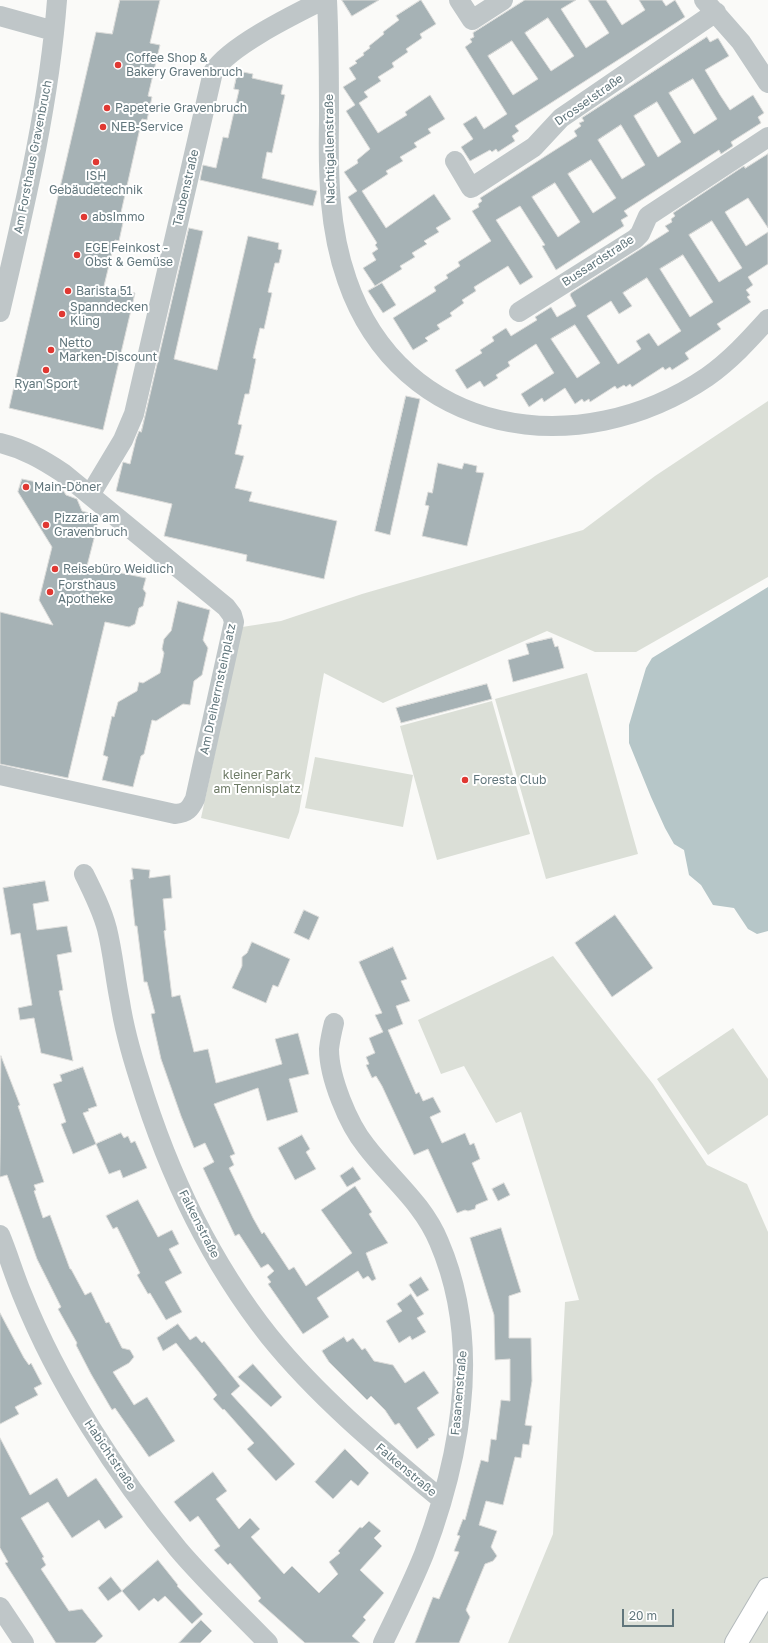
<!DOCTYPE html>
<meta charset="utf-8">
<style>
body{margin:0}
#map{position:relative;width:768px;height:1643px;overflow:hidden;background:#fafaf8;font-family:"Golos Text",sans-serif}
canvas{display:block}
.scale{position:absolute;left:622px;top:1609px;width:52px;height:18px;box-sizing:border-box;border:2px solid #61767c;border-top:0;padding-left:5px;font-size:12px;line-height:14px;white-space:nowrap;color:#61767c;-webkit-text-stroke:3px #fff;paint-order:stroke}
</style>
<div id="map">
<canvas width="768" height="1643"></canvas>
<div class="scale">20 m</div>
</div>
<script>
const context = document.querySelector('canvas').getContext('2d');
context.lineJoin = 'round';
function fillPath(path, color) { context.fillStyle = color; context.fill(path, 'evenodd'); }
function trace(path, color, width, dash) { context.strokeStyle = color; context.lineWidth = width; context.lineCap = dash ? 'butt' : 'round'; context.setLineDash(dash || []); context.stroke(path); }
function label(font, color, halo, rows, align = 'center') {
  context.font = font + ' "Golos Text",sans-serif'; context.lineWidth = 4; context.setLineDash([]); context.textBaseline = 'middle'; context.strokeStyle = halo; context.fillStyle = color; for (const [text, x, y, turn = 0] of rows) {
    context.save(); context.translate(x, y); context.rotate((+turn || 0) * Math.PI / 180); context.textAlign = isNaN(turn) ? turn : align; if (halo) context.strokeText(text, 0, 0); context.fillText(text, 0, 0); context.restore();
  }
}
fillPath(new Path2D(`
 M768,401V577L636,652H595L547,631L383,703L324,673L299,812L289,839L201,818L242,627L281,621L362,594L583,530L655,476Z
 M587,673L638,854L546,879L495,699Z
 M492,701L530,834L437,860L400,726Z
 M315,757L413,775L403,827L305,808Z
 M553,956L653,1084L707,1165L747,1184L768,1232V1643H508L553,1534L565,1302L579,1300L521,1112L496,1123L464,1066L441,1074L418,1020Z
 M733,1028L768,1079V1115L708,1155L657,1079Z`), '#dbdfd7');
fillPath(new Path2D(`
 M768,587V931L757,934L748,929L734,908L713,905L701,885L689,875L684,850L674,844L665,828L651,797L629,743V725L646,668L652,658Z`), '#b6c6c8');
const building = new Path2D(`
 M120,0H160L150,43L160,45L148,96L152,97L147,120L142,119L120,217L124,218L119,241L115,240L104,286L135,293L103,430L9,408L96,32L112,34Z
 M342,0H379L352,16Z
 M421,0L436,24L420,34L422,38L406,49L408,52L392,63L394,67L378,77L381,81L364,92L368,97L359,103L378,133L407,115L405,112L430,95L445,119L428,129L431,133L414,143L417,147L400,157L403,161L386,171L388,174L362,191L386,228L434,194L451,219L436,228L439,232L424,241L427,244L412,253L415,257L400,266L402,269L375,286L363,268L376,260L372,253L378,249L375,245L377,243L348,197L357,191L344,172L358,163L357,160L370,149L346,111L355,105L343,87L356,79L349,68L357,63L355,61L364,55L363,53L370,48L369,46L384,34L383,32L399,20L396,16Z
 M525,0H576L561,9L586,48L609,33L588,0H606L622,25L645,10L639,0H662L666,6L675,0L685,17L515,126L519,131L512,136L515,141L498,152L496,149L492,152L490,150L470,161L461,147L473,139L463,124L476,116L484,129L507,114L465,47L472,42L470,39L474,37L473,33ZM548,18L574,56L551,71L525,33ZM512,41L538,79L513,95L488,56Z
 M707,37L710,42L718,38L729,56L705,70L720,95L730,110L753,95L764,113L758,117L761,123L731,142L733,146L721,154L719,150L624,211L628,216L621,220L624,226L556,270L542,246L545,245L520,206L496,220L533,277L520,285L508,266L474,287L476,291L462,300L464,303L450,313L452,316L437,325L440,329L425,338L428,341L413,350L393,318L436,291L434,287L448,278L446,275L460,266L458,262L491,241L472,211L479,207L478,204L482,201L480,198L577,136L574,131L581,126L579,123L584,121L582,118ZM693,79L717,119L694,134L669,93ZM657,102L681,142L658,157L634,116ZM621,125L645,165L622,179L598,140ZM591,160L616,198L593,213L568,174ZM555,183L580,222L558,237L532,197Z
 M238,71L253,74L252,78L283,85L281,94L285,95L272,153L267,152L262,178L317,191L313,206L200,180L203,165L216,168L223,137L228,138L239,90L234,89Z
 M768,154V228L748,198L725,212L746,246L768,232V264L748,277L753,285L746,290L750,295L747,297L751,302L717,324L721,329L685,353L689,359L672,370L670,367L665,370L663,367L632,387L630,384L626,387L624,385L617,389L615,386L590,402L589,399L584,402L582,399L575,404L565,388L544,402L542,398L529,407L521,394L554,373L536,344L508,362L510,366L496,375L498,378L484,387L480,381L467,389L455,370L482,353L480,350L494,341L492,337L506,328L511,336L537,320L535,317L551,307L557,317L576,306L570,295L571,293L669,231L665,226L672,222L671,219L675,216L673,213L744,166L745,168ZM712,221L742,268L719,282L689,235ZM683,255L713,302L690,317L660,269ZM647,278L681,331L658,346L649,333L636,341L641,349L618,364L587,316L611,301L619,314L632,306L623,293ZM575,325L600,363L577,378L551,339Z
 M189,228L203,231L174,359L217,370L248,236L279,243L278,249L282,250L279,263H275L268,292L272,293L264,329L260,328L253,358L256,359L249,394H245L238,424L242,425L235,454L244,456L235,488L252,492L249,501L337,521L324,579L246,561L247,555L164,536L172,504L116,491L123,462L130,464L136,439L139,431L141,432Z
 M382,283L396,305L383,313L368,291Z
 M406,396L420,399L390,535L375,531Z
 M438,463L462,469L464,463L477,466L476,472L484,473L467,546L422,536L429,506L425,505L428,492L432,493Z
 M22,479L61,487L66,495L77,499L82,511L96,515L99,519L87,566L146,578L143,589L146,593L143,606L139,608L135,624L129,627L105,622L68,778L0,764V612L53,625L39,600L52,547L18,492Z
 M178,601L210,610L203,640L208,648L202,675L194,681L190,705L183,704L156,721L152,720L144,754L141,756L133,787L102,780L108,757L103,755L112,716L114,717L118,702L137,691L139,682L143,683L160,673L164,653L162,649L164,639L171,631Z
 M552,638L555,647L558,646L564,668L513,682L508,660L529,654L526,644Z
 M487,684L492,699L401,723L396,708Z
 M132,868L150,870L149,878L170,875L172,898L163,899L166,930L164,931L172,997L180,995L194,1052L208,1049L216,1083L282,1064L275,1039L298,1033L309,1074L289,1079L298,1112L267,1121L258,1088L214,1104L235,1154L230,1156L234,1165L229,1168L253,1218L262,1234L264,1232L289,1270L294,1267L306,1286L352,1253L321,1210L355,1186L372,1212L369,1214L388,1243L366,1253L376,1279L372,1281L368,1276L363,1279L358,1271L317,1298L329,1317L303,1334L268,1284L271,1282L267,1277L274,1271L268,1264L261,1268L239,1234L235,1236L203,1168L214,1162L205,1143L194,1148L181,1116L161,1059L151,1014L155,1013L147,982H144L137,926H135L130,880L133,879Z
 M45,881L49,901L33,904L37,930L67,926L72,952L57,955L63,990L59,991L73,1061L41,1053L34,1018L20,1020L18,1008L32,1005L20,933L11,935L3,888Z
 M304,910L319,917L309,940L294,933Z
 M615,915L653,968L612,997L575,943Z
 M252,942L290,959L278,987L273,985L266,1003L232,988L242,966V957L247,953Z
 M393,947L407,979L401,981L410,1001L396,1006L403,1024L388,1030L416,1094L419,1092L423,1101L433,1097L441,1112L430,1117L442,1143L465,1133L470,1145L474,1143L480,1159L472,1163L488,1200L476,1205L475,1209L468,1211L465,1210L457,1213L428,1149L414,1155L382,1086L376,1076L372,1078L366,1065L369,1064L366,1057L375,1053L369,1038L383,1032L375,1015L382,1013L359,962Z
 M1,1056L20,1105L18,1106L44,1182L34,1185L36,1190L34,1191L43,1218L50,1215L70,1269H71L85,1295L91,1292L106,1323L109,1322L122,1348L130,1350L134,1357L129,1363L113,1372L134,1405L147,1397L175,1441L149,1457L115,1408L112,1410L91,1374L76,1345L77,1343L58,1309L61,1307L37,1259L7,1175L0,1177Z
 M83,1067L97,1106L88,1109L89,1111L83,1113L96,1144L73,1154L61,1124L66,1122L53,1084L62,1081L60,1075Z
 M121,1133L124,1138L128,1136L131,1143L135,1141L147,1168L123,1178L120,1170L109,1174L96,1144Z
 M302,1135L310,1149L306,1152L316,1169L295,1180L278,1148Z
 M353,1167L361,1179L347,1187L340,1176Z
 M504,1183L510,1195L498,1201L492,1189Z
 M138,1200L158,1237L172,1230L179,1244L169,1249L182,1273L165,1282L182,1312L166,1320L150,1293L148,1294L137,1275L140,1273L117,1227L113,1229L106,1216Z
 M501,1228L521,1292L509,1296V1338H531L532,1381L525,1425L532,1426L529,1445L523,1444L521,1458L515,1457L503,1505L486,1501L479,1525L497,1531L491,1547L497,1556L493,1561L485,1564L466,1610L470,1617L459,1643H415L433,1597L439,1599L459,1552L454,1551L460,1536L457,1535L463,1519L465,1520L481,1460L488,1462L491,1439L496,1440L501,1400L510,1401V1359L495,1360L494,1315L470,1238Z
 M421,1277L429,1290L417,1297L409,1285Z
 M411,1294L424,1314L417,1318L426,1332L412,1340L410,1336L399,1343L386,1321L402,1311L397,1304Z
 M0,1313L24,1358L29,1365L31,1363L42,1384L34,1388L38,1395L15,1407L19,1414L0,1424Z
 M178,1324L190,1340L196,1336L202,1343L204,1341L240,1386L231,1394L295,1464L276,1481L247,1449L254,1443L224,1409L223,1410L213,1399L217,1395L176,1343L163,1351L157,1338Z
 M344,1337L347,1342L353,1338L362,1350L365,1348L374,1361L393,1365L405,1383L424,1371L439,1393L417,1408L435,1435L428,1439L429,1440L417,1449L399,1423L395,1425L385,1410L371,1396L367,1400L329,1362L322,1351Z
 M253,1364L282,1397L271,1407L238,1377Z
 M0,1438L30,1495L57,1478L68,1497L96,1478L123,1517L105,1529L99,1520L72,1538L48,1502L21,1518L44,1557L42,1558L46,1565L41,1569L69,1611L82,1609L103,1636L95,1643H56L5,1563L8,1562L0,1548Z
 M345,1449L369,1473L358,1486L351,1480L333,1499L315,1482Z
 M213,1472L227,1491L216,1499L239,1529L250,1518L260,1529L251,1537L284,1574L292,1566L319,1593L338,1574L329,1562L340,1553L338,1551L360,1527L362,1528L369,1521L381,1531L374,1538L382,1546L360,1570L384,1593L363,1617L366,1620L352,1636L360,1643H305L258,1601L261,1598L230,1563L228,1565L214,1550L220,1546L198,1516L190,1522L174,1502Z
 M158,1560L178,1585L177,1586L203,1614L192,1624L165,1596L158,1602L154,1598L139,1611L122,1591Z
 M111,1577L122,1591L108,1601L98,1588Z
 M201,1620L212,1631L200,1643H179Z`);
fillPath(building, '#a6b2b5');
trace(building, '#dcdcda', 1);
const major = new Path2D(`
 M736,1643L768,1589`);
trace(major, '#b3babc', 24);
trace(new Path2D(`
 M327,0C329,40 329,81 329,121C328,175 329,229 347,280C401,437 579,464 707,377C731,360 749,340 768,319
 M459,0L472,20L503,0
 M704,0L741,42L768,83
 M0,16L54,31
 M455,161L471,188L534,147L561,118L716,12
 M0,312C24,209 49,106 57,0
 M519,312L635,239L640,234L648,216L768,137
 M0,443C24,449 42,459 63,473L226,607L232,615L234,622L195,799C190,809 187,813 175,814L0,775
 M90,495L123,440L134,414L213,72C229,46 295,14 323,0
 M84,874C93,892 102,910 107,929C113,953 115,978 120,1002C124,1028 131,1053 139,1078C167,1170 209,1260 269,1336C319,1398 381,1449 442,1500
 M334,1023C332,1031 330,1040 329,1049C329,1077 348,1124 366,1146C391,1179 423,1203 439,1242C482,1342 461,1456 424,1554C412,1584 397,1614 383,1643
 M0,1235C8,1254 14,1275 22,1294C58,1384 117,1475 178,1549C206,1582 238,1612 268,1643
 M0,1607L24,1643`), '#bfc6c8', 20);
trace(major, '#fff', 22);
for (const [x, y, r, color] of [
 [118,65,4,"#e03832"],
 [107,108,4,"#e03832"],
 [103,127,4,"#e03832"],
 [96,162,4,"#e03832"],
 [84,217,4,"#e03832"],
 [77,255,4,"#e03832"],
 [68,291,4,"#e03832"],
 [62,314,4,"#e03832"],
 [51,350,4,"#e03832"],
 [46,370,4,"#e03832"],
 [26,487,4,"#e03832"],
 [46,525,4,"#e03832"],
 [55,569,4,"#e03832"],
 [50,592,4,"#e03832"],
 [465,780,4,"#e03832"]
]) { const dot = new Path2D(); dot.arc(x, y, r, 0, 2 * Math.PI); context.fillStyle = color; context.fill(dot); trace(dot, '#fff', 1.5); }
label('12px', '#61767c', '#fff', [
 ["Coffee Shop &",126,58],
 ["Bakery Gravenbruch",126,72],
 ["Papeterie Gravenbruch",115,108],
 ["NEB-Service",111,127],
 ["ISH",96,176,"center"],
 ["Gebäudetechnik",96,190,"center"],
 ["absImmo",92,217],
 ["EGE Feinkost -",85,248],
 ["Obst & Gemüse",85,262],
 ["Barista 51",76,291],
 ["Spanndecken",70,307],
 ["Kling",70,321],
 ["Netto",59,343],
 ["Marken-Discount",59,357],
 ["Ryan Sport",46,384,"center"],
 ["Main-Döner",34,487],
 ["Pizzaria am",54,518],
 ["Gravenbruch",54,532],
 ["Reisebüro Weidlich",63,569],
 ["Forsthaus",58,585],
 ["Apotheke",58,599],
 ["Foresta Club",473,780]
], 'left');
label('12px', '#61767c', '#fff', [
 ["Drosselstraße",589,100,-35],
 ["Nachtigallenstraße",330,149,-91],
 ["Am Forsthaus Gravenbruch",33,157,-79],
 ["Taubenstraße",186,188,-77],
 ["Bussardstraße",598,261,-33],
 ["Am Dreiherrnsteinplatz",218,689,-78],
 ["Falkenstraße",199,1224,63],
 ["Fasanenstraße",459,1393,-85],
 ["Habichtstraße",110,1455,56],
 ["Falkenstraße",406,1470,40]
]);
label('12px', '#6d7a65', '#fff', [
 ["kleiner Park",257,775],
 ["am Tennisplatz",257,789]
]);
</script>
